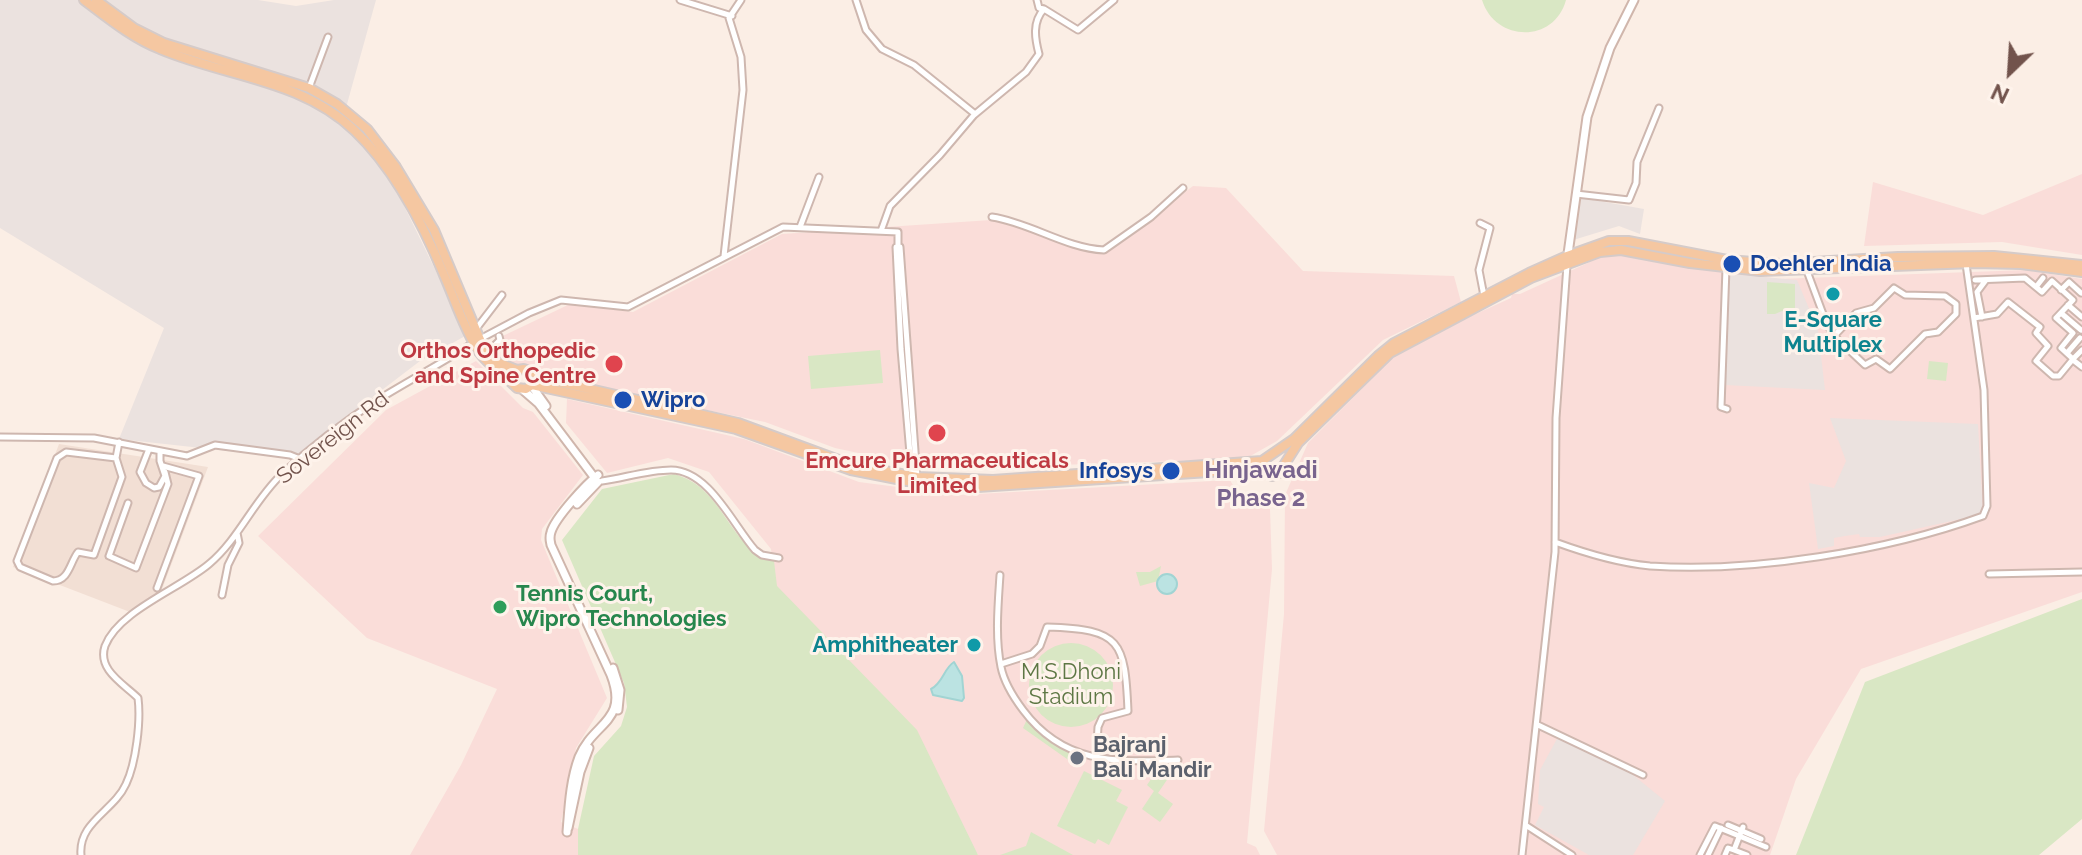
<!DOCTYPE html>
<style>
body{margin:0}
#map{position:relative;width:2082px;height:855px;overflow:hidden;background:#fbeee5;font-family:Raleway,sans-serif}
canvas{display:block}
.north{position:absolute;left:1970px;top:32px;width:80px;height:80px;-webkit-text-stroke:6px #fef3eb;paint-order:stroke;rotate:205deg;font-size:22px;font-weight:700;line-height:32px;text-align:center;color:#72534c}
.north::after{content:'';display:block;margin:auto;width:28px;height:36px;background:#72534c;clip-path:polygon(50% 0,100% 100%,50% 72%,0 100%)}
</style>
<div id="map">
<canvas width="2082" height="855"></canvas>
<div class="north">N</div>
</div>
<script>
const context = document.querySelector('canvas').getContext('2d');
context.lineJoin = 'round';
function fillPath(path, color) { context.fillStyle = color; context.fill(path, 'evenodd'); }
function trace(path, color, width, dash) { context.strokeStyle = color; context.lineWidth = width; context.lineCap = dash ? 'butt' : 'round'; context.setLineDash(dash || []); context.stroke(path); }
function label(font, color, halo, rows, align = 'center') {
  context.font = font + ' Raleway,sans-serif'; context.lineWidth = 6; context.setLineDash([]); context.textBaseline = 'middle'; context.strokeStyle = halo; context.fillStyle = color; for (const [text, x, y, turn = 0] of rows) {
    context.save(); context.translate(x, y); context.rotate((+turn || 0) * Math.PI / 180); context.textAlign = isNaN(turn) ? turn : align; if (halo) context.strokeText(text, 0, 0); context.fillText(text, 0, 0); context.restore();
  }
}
fillPath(new Path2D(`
 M59,444L208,467L161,592L130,612L13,567Z`), '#f2dfd4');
fillPath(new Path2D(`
 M2082,174V255L2002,242L1864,246L1873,182L1983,215Z
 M1193,186L1226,188L1303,271L1454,276L1461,302L1383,340L1277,441L1245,459L933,469L835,448L765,422L573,383L500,359L486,344L570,304L633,312L782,234L991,220L1109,249Z
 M1616,250L1778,279L2026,270L2082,279V592L1861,669L1796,779L1770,855H1277L1264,831L1284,614L1285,495L1308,443L1403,347L1511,298L1512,294H1520Z
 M476,361L523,408L533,412L583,475L542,529L541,540L607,698L576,748L561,822L578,829V855H410L461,765L497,689L367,638L258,536L386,410Z
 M567,399L744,439L859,482L959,495L1230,480L1241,499L1252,505L1270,509L1272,569L1247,843L1256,847L1260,855H978L775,587L771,549L709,472L668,458L607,473L566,423Z`), '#faddd9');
fillPath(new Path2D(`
 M0,0H258L296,6L334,0H376L342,122L363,138L392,181L467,335L420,361L293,458L119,439L164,328L0,228Z
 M1577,197L1644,209L1640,234L1619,226L1570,241Z
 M1730,274L1797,280L1818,330L1825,390L1725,385Z
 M1830,418L1978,424L1983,514L1880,537H1860L1859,534L1845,536L1834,538V546L1818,549L1809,483L1834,488L1846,461Z
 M1558,737L1627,770L1665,801L1633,855H1589L1535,825L1544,807L1538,804L1540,770Z`), '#ebe2df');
fillPath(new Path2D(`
 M1482,0H1566C1554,44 1495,42 1482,0Z
 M1767,282L1795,284V316L1782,311L1775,314H1767Z
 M880,350L883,383L811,389L808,356Z
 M1929,361L1948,363L1946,381L1927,379Z
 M674,474C726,488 727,548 774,561L777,586L917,730L978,855H578V829L594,756L621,726L627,707L624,683L562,540L602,489Z
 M1161,566L1158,581L1140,586L1136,572H1150Z
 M2082,599V819L2039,855H1796L1865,682Z
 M1029 685a42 42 0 1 1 84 0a42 42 0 1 1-84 0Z
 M1028,717L1054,741L1082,755L1077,766L1023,728Z
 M1160,766L1171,774L1158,793L1173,804L1160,822L1142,809L1154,791L1147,785Z
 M1084,771L1122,790L1116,801L1128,807L1109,845L1098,839L1095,844L1057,826Z
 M1031,832L1073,855H1000L1026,846Z`), '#d9e7c4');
const water = new Path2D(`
 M1157 584a10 10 0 1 1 20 0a10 10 0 1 1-20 0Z
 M954,662L962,676L964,698L962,701L933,695L931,689C943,683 944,668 954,662Z`);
fillPath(water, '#bbe3e2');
trace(water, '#a1d4d3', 2);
const street = new Path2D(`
 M680,0L732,16
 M856,0L866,30L882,49L914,65L975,114
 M1037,0L1039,8L1044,9
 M309,88L328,37
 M1576,194L1629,200L1636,183L1637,162L1659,108
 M992,217C1031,223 1065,248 1104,250L1151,217L1183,188
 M1480,223L1490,228L1479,270L1484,296
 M800,227L819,177
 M881,231L890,206L940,155L974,115L1026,72L1039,54C1035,39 1032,22 1044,9L1078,30L1114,0
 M724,256L743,90L741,57L729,18L741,0
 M1726,268L1721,407L1727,409
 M1807,271L1826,322L1834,336L1856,313L1874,308L1894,288L1905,295L1945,296L1956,304V314L1938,332L1925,334L1890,369L1876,359L1865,365L1834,336
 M2036,287L2043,278
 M2061,290L2069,282L2081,293
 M2068,305L2082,317
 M2061,313L2081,330
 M1982,317L1977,292L1986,280
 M1974,318L1997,314L2008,302L2040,327L2036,333L2048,346L2036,361L2053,376H2059L2073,359L2061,348L2073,333L2056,318L2073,300L2052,281L2042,292L2025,278L1975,280
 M476,329L502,295
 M480,339L529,313L561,300L628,307L783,227L898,232V247
 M488,352L500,340L499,336
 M2067,353L2080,338
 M2073,359L2082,350
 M2073,360L2082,367
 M0,437L94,438L187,456L215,445L290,455L300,459
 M149,449L140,472L146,483L154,488L159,487L165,476L160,461V451
 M66,452L116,458L122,477L94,555L78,552C70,562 69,581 53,581L20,567L17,561L57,458Z
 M116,458L119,442
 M912,477L901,349L896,247H900L917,478
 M602,481C624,478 648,470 671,470C709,470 733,525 755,550L762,555L779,558
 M128,503L109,556L136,568L168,484L165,472
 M1555,542C1585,553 1618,563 1650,566C1752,573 1887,551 1983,516L1987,506L1984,390L1966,264
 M1989,574L2082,572
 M1000,575C998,605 995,638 1001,667C1004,682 1014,698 1023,710C1064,765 1116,762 1178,760
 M157,588L199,476L163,466
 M222,595L228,565L239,543L237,533
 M1001,664L1032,654L1040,646L1047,627C1121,629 1125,641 1128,711L1102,718L1098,727L1096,759
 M1538,725L1643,775
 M1728,825L1761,839
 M1527,826L1572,855
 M1743,827L1734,850L1747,855
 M81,855C78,822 114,811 126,784C136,763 141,721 138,698C124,684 97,670 105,646C118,611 181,588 209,564C239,539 254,500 282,474C311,447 345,421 379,399C410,380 442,363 473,343
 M1522,855L1555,552L1556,418L1567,265
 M1700,855L1715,826L1766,847
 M1708,855L1721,828
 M1725,855L1728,848L1734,850`);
const secondary = new Path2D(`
 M1567,261L1587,117L1610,48L1634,0
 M531,385L546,406
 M523,390L538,403L597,481
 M577,504L598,482
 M613,668L620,690L618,710
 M568,828L580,772L589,748
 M567,832C569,807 570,781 579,757C593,722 629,722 611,675L551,545C550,539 549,538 551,532C555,518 586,484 598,475`);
const primary = new Path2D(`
 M84,0C108,18 132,38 160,49C226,77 301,79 355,131C395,169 423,224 444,275C455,300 464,329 479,352C491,368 505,375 517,388L526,389L532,385
 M96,0L134,28L164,43L309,88L337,104L367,129L396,167L434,230L484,349L497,362L517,370L524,369L555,381L738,423L852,465L917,477L993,480L1262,461L1294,439L1378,356L1394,343L1529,273L1567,256L1609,241H1628L1727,260L1780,264L1898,257L1994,256L2082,265
 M532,385L736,429L851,470L912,482L978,487L1240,470L1263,471L1272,476L1279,473L1298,443L1390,353L1531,278L1600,252L1621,250L1690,263L1760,271L1974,263L2021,264L2082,272`);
trace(street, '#ceb7af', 9);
trace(secondary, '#d0b6ac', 11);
trace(primary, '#d5cbc9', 12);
trace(street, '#fff', 5);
trace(secondary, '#fff', 7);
trace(primary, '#f5c7a1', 8);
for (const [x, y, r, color] of [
 [1732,264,10,"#1a4fb4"],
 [1833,294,8,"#0f9aa8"],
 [614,364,10,"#e0444e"],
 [623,400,10,"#1a4fb4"],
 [937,433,10,"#e0444e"],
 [1171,471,10,"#1a4fb4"],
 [500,607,8,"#2e9e5b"],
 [974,645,8,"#0f9aa8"],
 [1077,758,8,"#6b7280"]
]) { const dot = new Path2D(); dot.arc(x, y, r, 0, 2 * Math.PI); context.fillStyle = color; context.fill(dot); trace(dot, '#fef3eb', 3); }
label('bold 22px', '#164399', '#fef3eb', [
 ["Doehler India",1750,264],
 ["Wipro",641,400],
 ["Infosys",1153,471,"right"]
], 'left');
label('bold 22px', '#0d838f', '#fef3eb', [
 ["E-Square",1833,320],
 ["Multiplex",1833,345],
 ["Amphitheater",958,645,"right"]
]);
label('bold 22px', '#be3a42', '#fef3eb', [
 ["Orthos Orthopedic",596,351],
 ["and Spine Centre",596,376],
 ["Emcure Pharmaceuticals",937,461,"center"],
 ["Limited",937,486,"center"]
], 'right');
label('22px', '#72534c', '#fef3eb', [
 ["Sovereign Rd",333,438,-38]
]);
label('bold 22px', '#27864d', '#fef3eb', [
 ["Tennis Court,",516,594],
 ["Wipro Technologies",516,619]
], 'left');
label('22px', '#5d7744', '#fef3eb', [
 ["M.S.Dhoni",1071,672],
 ["Stadium",1071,697]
]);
label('bold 22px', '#5b616d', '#fef3eb', [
 ["Bajranj",1093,745],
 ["Bali Mandir",1093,770]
], 'left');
label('bold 24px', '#79648e', '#fef3eb', [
 ["Hinjawadi",1261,471],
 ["Phase 2",1261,499]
]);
</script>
